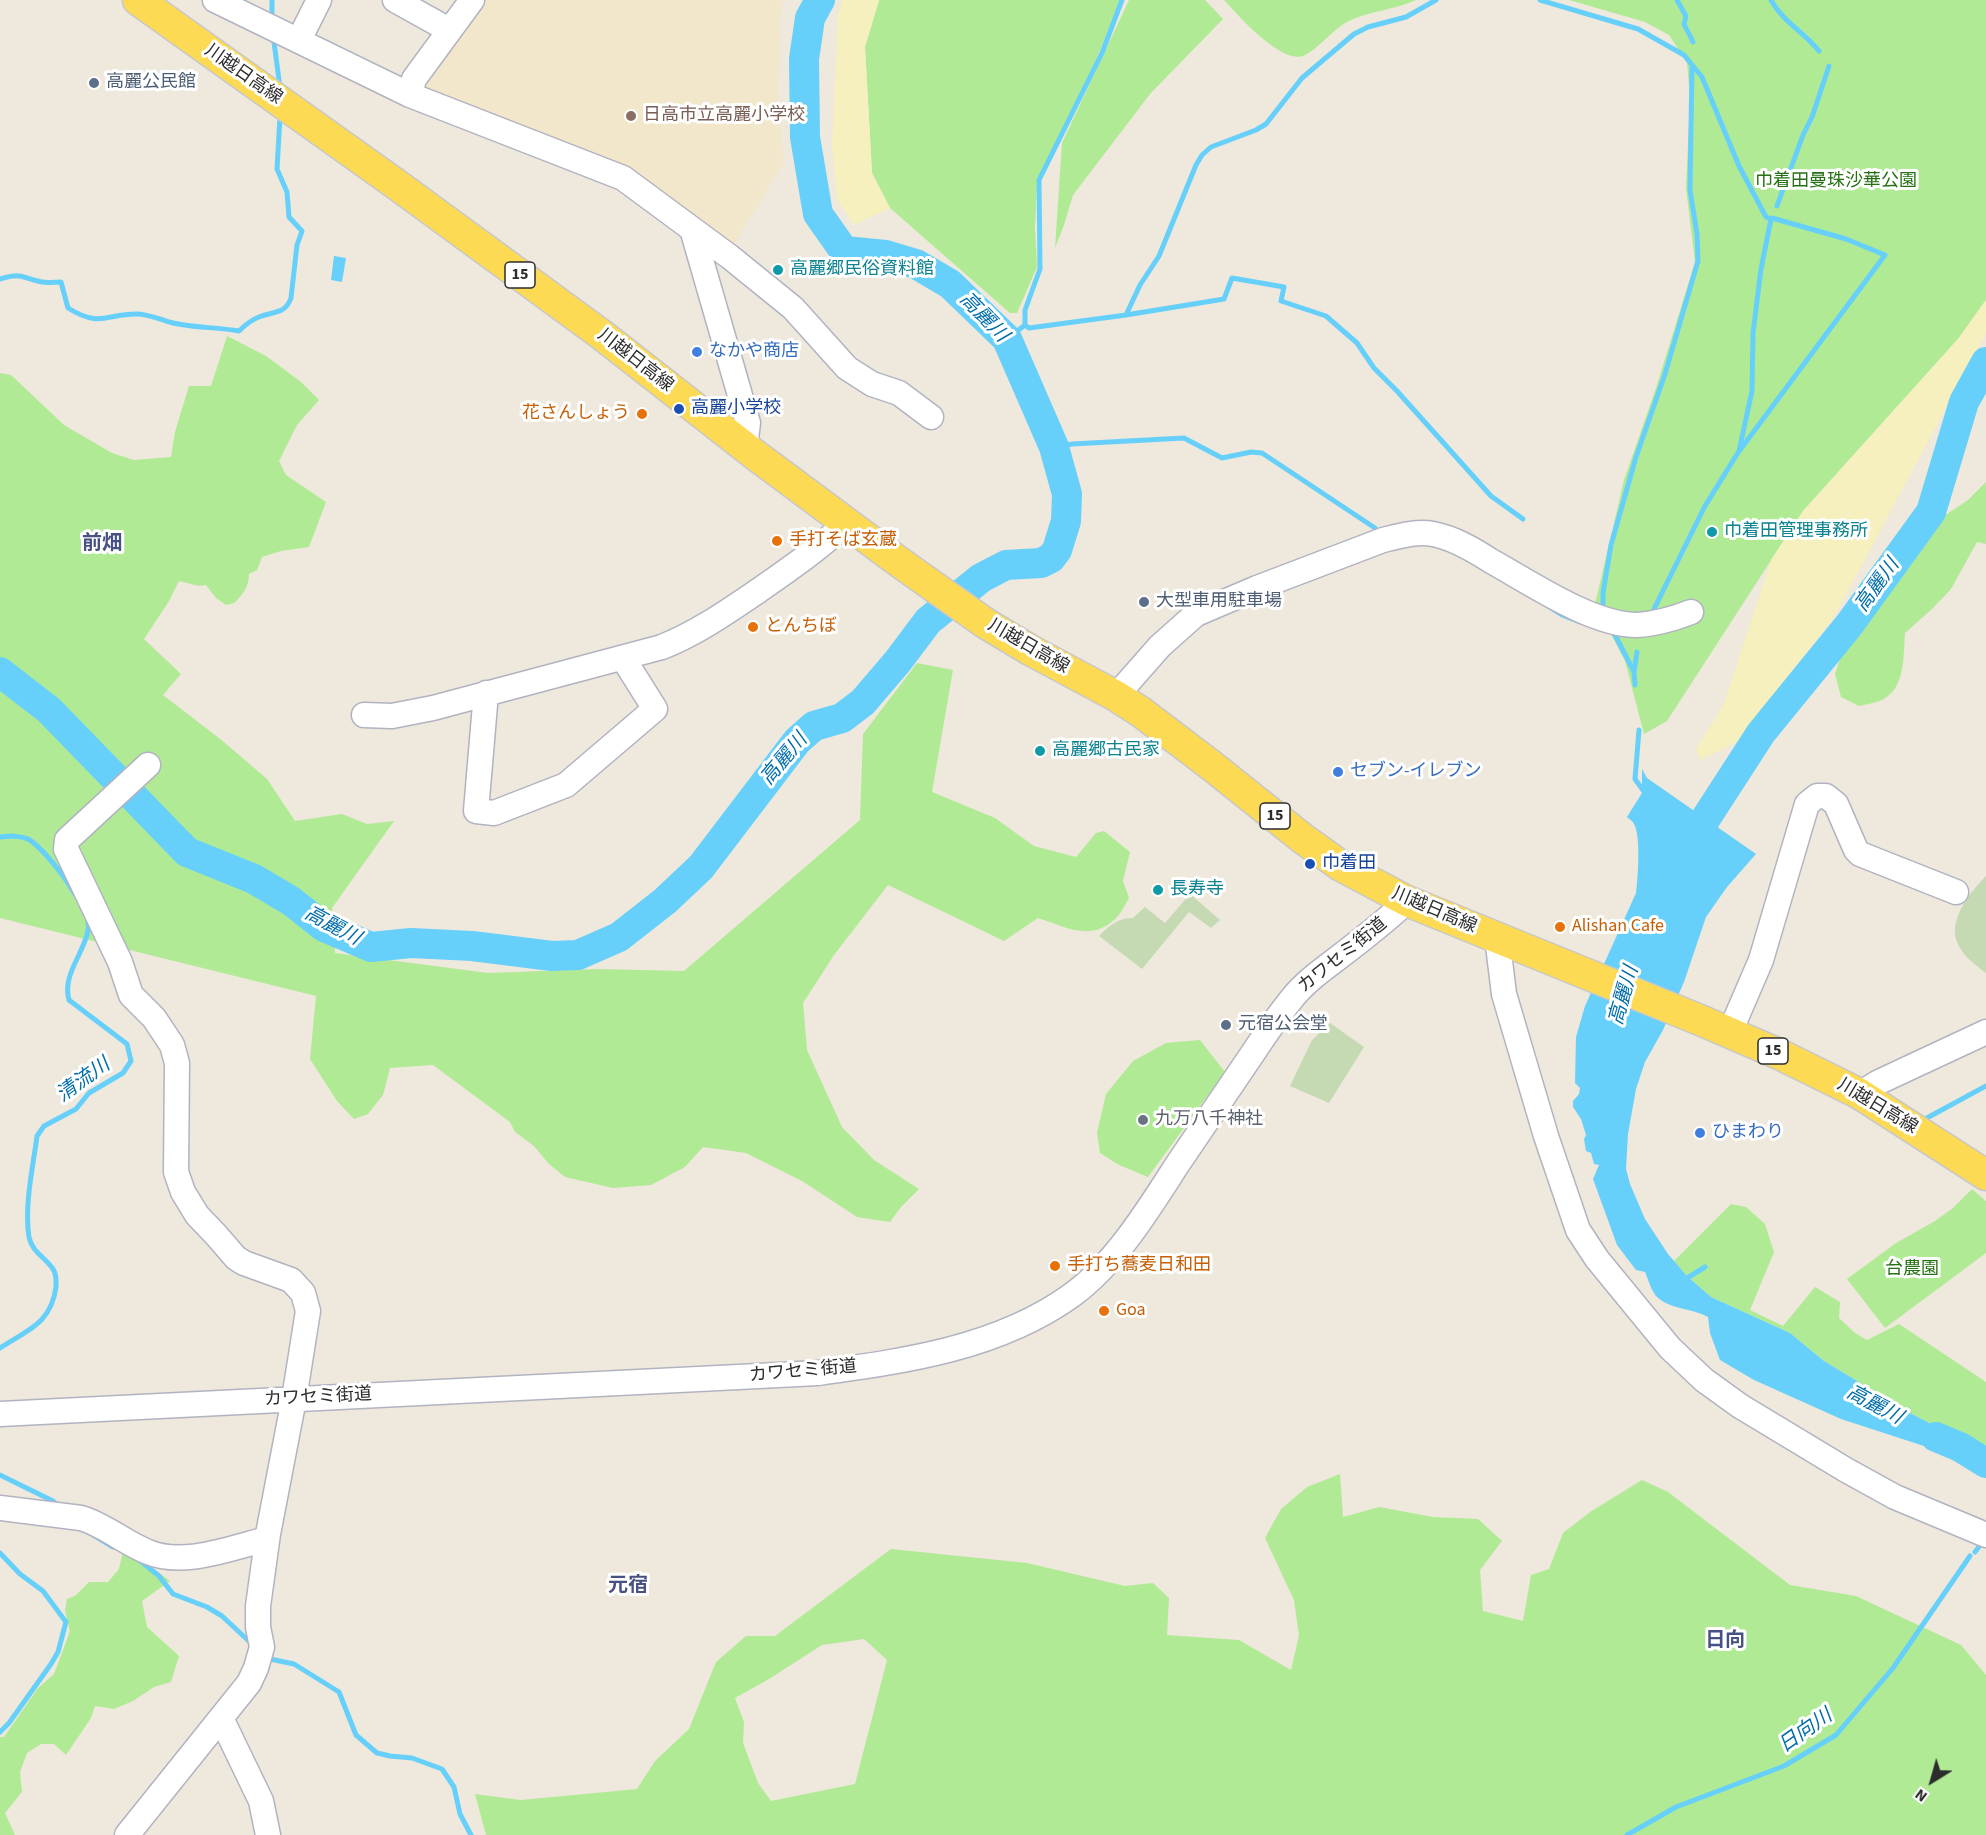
<!DOCTYPE html>
<meta charset="utf-8">
<style>
body{margin:0}
#map{position:relative;width:1986px;height:1835px;overflow:hidden;background:#efe8dd;font-family:"Source Sans 3",sans-serif}
canvas{display:block}
.north{position:absolute;left:1902px;top:1751px;width:60px;height:60px;-webkit-text-stroke:4px #fff;paint-order:stroke;rotate:217deg;font-size:16px;font-weight:700;line-height:24px;text-align:center;color:#2c2c2c}
.north::after{content:'';display:block;margin:auto;width:21px;height:27px;background:#2c2c2c;clip-path:polygon(50% 0,100% 100%,50% 72%,0 100%)}
</style>
<div id="map">
<canvas width="1986" height="1835"></canvas>
<div class="north">N</div>
</div>
<script>
const context = document.querySelector('canvas').getContext('2d');
context.lineJoin = 'round';
function fillPath(path, color) { context.fillStyle = color; context.fill(path, 'evenodd'); }
function trace(path, color, width, dash) { context.strokeStyle = color; context.lineWidth = width; context.lineCap = dash ? 'butt' : 'round'; context.setLineDash(dash || []); context.stroke(path); }
function label(font, color, halo, rows, align = 'center') {
  context.font = font + ' "Source Sans 3","Noto Sans JP",sans-serif'; context.lineWidth = 6; context.setLineDash([]); context.textBaseline = 'middle'; context.strokeStyle = halo; context.fillStyle = color; for (const [text, x, y, turn = 0] of rows) {
    context.save(); context.translate(x, y); context.rotate((+turn || 0) * Math.PI / 180); context.textAlign = isNaN(turn) ? turn : align; if (halo) context.strokeText(text, 0, 0); context.fillText(text, 0, 0); context.restore();
  }
}
fillPath(new Path2D(`
 M482,0H783L780,28L778,96L784,163L730,251L628,173L425,94L424,78Z`), '#f2e6cb');
fillPath(new Path2D(`
 M879,0H1120L1095,63L1037,181L1035,228L1037,267L1017,313H1010L890,208L872,173L865,47Z
 M1129,0H1205L1223,19L1150,94L1073,195L1064,225L1055,248L1062,143Z
 M1224,0H1416C1396,9 1373,11 1353,19C1335,26 1322,46 1305,55C1283,67 1238,15 1224,0Z
 M1569,0H1986V300L1958,339L1803,511L1667,721L1644,734L1625,661L1595,604L1624,480L1656,388L1695,262L1686,188L1690,98L1687,63L1669,35L1645,22Z
 M227,336L266,356L301,382L319,400L297,425L279,461L286,475L326,502L309,547L281,551L262,557L257,570L249,574C249,586 243,595 234,603L226,605L216,598L206,585L199,586L179,581L169,601L144,639L181,674L163,695L224,742L267,779L295,821L342,814L367,824L394,821L332,908L335,953L488,973L597,969L684,971L860,820L863,734L917,663L953,670L932,792L995,818L1034,846L1076,857L1096,833L1104,831L1130,852L1123,881L1129,898C1125,905 1121,914 1115,919C1090,942 1066,927 1038,918L1004,941L888,885L834,955L803,1003L807,1050L842,1127L874,1160L919,1189L901,1207L890,1222L857,1217L802,1181L746,1153L703,1147L685,1167L651,1185L613,1188L565,1177L548,1163L534,1146L515,1132L510,1122L433,1065L390,1068L383,1095L368,1114L354,1119L337,1101L310,1059L316,996L0,918V373L11,375L64,425L112,453L134,460L171,457L175,432L189,386H211Z
 M1986,482V544L1977,542L1951,589L1932,609L1905,633C1903,656 1906,688 1882,700C1875,703 1866,704 1859,706L1841,697L1835,674L1846,640L1861,628L1914,559L1922,537L1938,520L1968,500Z
 M1200,1040L1225,1072L1148,1177L1119,1165L1100,1153L1097,1133L1106,1094L1133,1061L1166,1043Z
 M1972,1189L1986,1201V1253L1885,1328L1847,1279L1896,1243L1935,1221L1953,1208Z
 M1731,1204L1746,1207L1765,1224L1774,1252L1750,1310L1783,1326L1815,1287L1840,1302L1839,1318L1855,1333L1867,1340L1899,1324L1986,1382V1452L1910,1413L1824,1361L1790,1333L1711,1297L1687,1276L1674,1261Z
 M1340,1474L1343,1517L1379,1507L1433,1517L1478,1519L1502,1541L1480,1570L1483,1611L1523,1621L1531,1575L1549,1569L1563,1533L1590,1512L1642,1480L1668,1492L1790,1585L1856,1596L1961,1645L1986,1675V1835H486L475,1794L521,1800L637,1789L655,1761L689,1729L716,1662L746,1636H775L891,1549L1027,1563L1125,1586L1153,1583L1169,1598L1167,1635L1239,1640L1291,1670L1299,1635L1294,1600L1265,1538L1281,1509L1307,1487ZM864,1639L887,1660L855,1784L771,1801L758,1783L743,1743L744,1722L735,1698L769,1679L822,1645Z
 M123,1551L134,1554L170,1581L142,1601L147,1627L179,1656L171,1682L154,1687L133,1701L114,1709L95,1706L91,1718L66,1755L54,1744H41L27,1753L20,1772L22,1792L5,1813L15,1835H0V1737H4L38,1688L54,1674L70,1631L65,1611L67,1599L75,1596L89,1582H108L119,1569Z`), '#b0ea95');
fillPath(new Path2D(`
 M842,0H879L865,47L872,173L890,208L854,225L837,199L832,147L838,15Z
 M1986,300V333L1834,617L1737,742L1701,760L1696,749L1723,706L1771,560L1803,511L1958,339Z`), '#f6efbe');
fillPath(new Path2D(`
 M1986,876V973C1975,965 1962,955 1957,942C1948,919 1971,891 1986,876Z
 M1190,894L1220,920L1211,928L1189,912L1142,969L1099,936C1110,925 1118,918 1133,918L1145,907L1165,923Z
 M1330,1023L1364,1047L1329,1103L1290,1086L1312,1040Z`), '#c5dab3');
fillPath(new Path2D(`
 M334,256L346,258L342,282L331,280Z
 M1642,769L1647,778L1756,854L1727,887L1706,917L1684,982L1663,1030L1645,1062L1636,1089L1628,1134L1626,1169L1630,1184L1645,1219L1668,1254L1687,1276L1711,1297L1790,1333L1824,1361L1910,1413L1968,1443L1973,1462L1841,1419L1754,1380L1720,1360L1710,1333L1708,1317C1692,1308 1673,1310 1658,1298C1652,1293 1648,1279 1645,1272L1636,1270L1617,1245L1593,1179L1599,1165L1594,1164L1591,1153L1586,1151L1584,1139L1586,1135L1581,1119L1573,1107V1101L1579,1094L1580,1088L1575,1083L1576,1037L1585,1006L1636,893C1638,878 1641,836 1634,824C1633,821 1629,819 1627,817L1642,793Z`), '#67d0fa');
trace(new Path2D(`
 M1540,0L1638,29L1684,55L1702,77L1739,166L1766,217L1771,219L1761,269L1753,333L1752,391L1739,451L1705,506L1654,609
 M1677,0L1686,16L1684,24L1693,42
 M1771,0C1783,22 1804,32 1819,51
 M272,19V0
 M271,36L274,42L280,88
 M1777,206L1803,135L1812,117L1829,66
 M0,279C24,272 20,278 42,282C48,283 55,282 61,282L68,308C100,328 106,314 136,314C149,314 161,320 173,323C194,328 217,327 239,331C245,325 251,320 259,317C273,311 285,315 291,298L297,245L302,231L289,217L287,192L277,169L280,117
 M1126,315L1224,299L1232,278L1284,287L1281,301L1326,316L1357,343L1374,368L1397,391L1491,496L1523,519
 M1025,325L1029,328L1126,315L1140,285L1159,256L1196,165L1202,155L1211,147L1256,130L1266,124L1302,78L1354,34L1368,27L1406,17L1436,0
 M1007,339L1025,325V310L1040,269L1039,180L1102,53L1122,0
 M1054,447L1072,444L1184,438L1222,458L1251,452L1262,453L1375,528
 M1740,450L1885,255L1846,239L1772,218
 M1603,605V593L1611,545L1636,457L1665,374L1698,261L1697,234L1690,190L1692,66
 M1548,606L1562,615L1580,622
 M1612,629L1634,672
 M1635,685L1634,672L1637,652
 M1639,730L1635,779L1645,793
 M0,837C9,836 19,835 28,839C42,847 66,878 74,893
 M1925,1119L1986,1086
 M1684,1280L1705,1267
 M0,1348C27,1330 51,1324 56,1287C56,1280 57,1275 53,1269C45,1257 32,1252 29,1237C24,1206 33,1167 37,1136L44,1126L76,1109L89,1093L123,1073L131,1061L127,1044L69,1000C62,975 83,955 88,931C89,927 88,921 87,917
 M0,1475L53,1501L58,1506
 M95,1536L113,1547
 M1975,1552L1981,1544
 M0,1553L20,1574L43,1591L66,1622L58,1652L51,1664L9,1723L0,1732
 M138,1559L159,1576L173,1594L207,1607L222,1616L253,1645
 M267,1657L270,1659L294,1664L339,1692L356,1735L377,1753L390,1756L412,1758L442,1769L454,1787L460,1814L471,1835
 M1627,1835L1676,1807L1784,1766L1836,1735L1893,1668L1970,1556`), '#67d0fa', 5);
trace(new Path2D(`
 M0,672L49,710L187,852L254,879L291,901L324,927L371,947L411,943L472,946L552,956L578,955L619,937L665,901L701,867L797,741L814,726L842,718L863,702L898,661L928,621L981,578L1006,565L1041,563L1051,558L1057,550L1066,521L1067,494L1054,447L1007,339L950,284L916,264L886,255L844,251L818,214L805,137L804,59L810,18L820,0
 M1684,852L1761,733L1849,625L1931,512L1964,402L1986,362
 M1936,1437L1960,1447L1986,1463`), '#67d0fa', 30);
const minor = new Path2D(`
 M215,0L410,95L623,178L692,229L748,423L745,447
 M395,0L449,30
 M299,40L319,0
 M410,95L414,79L472,0
 M692,229L730,257L793,308L847,368L872,384L899,393L931,417
 M486,693L476,811L494,813L566,785L655,709L623,658
 M1116,696L1160,646L1196,614L1257,588L1383,540C1399,536 1417,531 1433,534C1454,538 1474,550 1491,561C1531,583 1592,625 1637,625C1656,624 1673,619 1691,612
 M364,715L392,716L433,708L662,647C697,633 727,612 758,591C789,569 819,549 846,523
 M1497,937L1504,994L1546,1136L1578,1230L1597,1259L1670,1348L1704,1380L1740,1406L1846,1470L1895,1497L1986,1535
 M1730,1032L1761,960L1807,804L1817,796H1826L1836,804L1856,850L1860,854L1956,892
 M1860,1094L1879,1082L1986,1032
 M0,1414L818,1373C905,1361 999,1348 1072,1295C1115,1264 1148,1210 1177,1165C1202,1128 1228,1090 1253,1053C1265,1035 1277,1017 1290,1001C1302,985 1318,973 1334,961C1359,942 1384,923 1407,901
 M0,1508L81,1518C105,1525 125,1543 148,1552C183,1567 231,1548 267,1539
 M221,1718L261,1801L268,1835
 M127,1835L249,1683L256,1668L262,1647L258,1627V1606L268,1534L294,1399L308,1311L303,1293L291,1280L244,1263L236,1258L217,1236L197,1215L183,1192L176,1172L177,1063L172,1045L154,1018L131,995L120,962L66,849L67,840L148,765`);
const major = new Path2D(`
 M138,0L400,187L602,335L754,454L895,559L985,623L1030,650L1116,696L1141,712L1212,766L1302,838L1341,866L1407,901L1700,1020L1779,1054L1860,1094L1986,1175`);
trace(minor, '#b1b3c1', 27);
trace(major, '#c8c8c8', 33);
trace(minor, '#fff', 24);
trace(major, '#fdda54', 30);
for (const [x, y, r, color] of [
 [94,83,6,"#5c6f8a"],
 [631,116,6,"#8d6e63"],
 [778,270,6,"#0f9aa8"],
 [697,352,6,"#3f7fe0"],
 [679,409,6,"#1a4fb4"],
 [642,414,6,"#e8710a"],
 [1712,532,6,"#0f9aa8"],
 [777,541,6,"#e8710a"],
 [1144,602,6,"#5c6f8a"],
 [753,627,6,"#e8710a"],
 [1040,751,6,"#0f9aa8"],
 [1338,772,6,"#3f7fe0"],
 [1310,864,6,"#1a4fb4"],
 [1158,890,6,"#0f9aa8"],
 [1560,927,6,"#e8710a"],
 [1226,1025,6,"#5c6f8a"],
 [1143,1120,6,"#6b7280"],
 [1700,1133,6,"#3f7fe0"],
 [1055,1266,6,"#e8710a"],
 [1104,1311,6,"#e8710a"]
]) { const dot = new Path2D(); dot.arc(x, y, r, 0, 2 * Math.PI); context.fillStyle = color; context.fill(dot); trace(dot, '#fff', 2); }
for (const [x, y, w] of [
 [520,275,30],
 [1275,816,30],
 [1773,1051,30]
]) { const box = new Path2D(); box.roundRect(x - w / 2, y - 13, w, 26, 4.5); context.fillStyle = '#fff'; context.fill(box); trace(box, '#2c2c2c', 1.5); }
label('bold 16px', '#2c2c2c', null, [
 ["15",520,275],
 ["15",1275,816],
 ["15",1773,1051]
]);
label('18px', '#2c2c2c', '#fff', [
 ["川越日高線",243,75,35],
 ["川越日高線",635,361,38],
 ["川越日高線",1028,647,30],
 ["川越日高線",1434,911,23],
 ["カワセミ街道",1343,956,-39],
 ["川越日高線",1877,1107,31],
 ["カワセミ街道",803,1372,-5],
 ["カワセミ街道",318,1398,-3]
]);
label('18px', '#4e5e75', '#fff', [
 ["高麗公民館",106,83],
 ["大型車用駐車場",1156,602],
 ["元宿公会堂",1238,1025]
], 'left');
label('18px', '#785e54', '#fff', [
 ["日高市立高麗小学校",643,116]
], 'left');
label('18px', '#257114', '#fff', [
 ["巾着田曼珠沙華公園",1836,182],
 ["台農園",1912,1270]
]);
label('18px', '#0d838f', '#fff', [
 ["高麗郷民俗資料館",790,270],
 ["巾着田管理事務所",1724,532],
 ["高麗郷古民家",1052,751],
 ["長寿寺",1170,890]
], 'left');
label('18px', '#366cbe', '#fff', [
 ["なかや商店",709,352],
 ["セブン-イレブン",1350,772],
 ["ひまわり",1712,1133]
], 'left');
label('18px', '#164399', '#fff', [
 ["高麗小学校",691,409],
 ["巾着田",1322,864]
], 'left');
label('18px', '#c56008', '#fff', [
 ["花さんしょう",630,414,"right"],
 ["手打そば玄蔵",789,541],
 ["とんちぼ",765,627],
 ["Alishan Cafe",1572,927],
 ["手打ち蕎麦日和田",1067,1266],
 ["Goa",1116,1311]
], 'left');
label('18px', '#5b616d', '#fff', [
 ["九万八千神社",1155,1120]
], 'left');
label('italic 20px', '#016dab', '#fff', [
 ["高麗川",983,318,46],
 ["高麗川",1878,586,-54],
 ["高麗川",785,760,-50],
 ["高麗川",332,927,28],
 ["高麗川",1625,996,-74],
 ["清流川",84,1081,-36],
 ["高麗川",1874,1406,28],
 ["日向川",1806,1732,-35]
]);
label('bold 20px', '#475182', '#fff', [
 ["前畑",102,545],
 ["元宿",628,1587],
 ["日向",1725,1642]
]);
</script>
